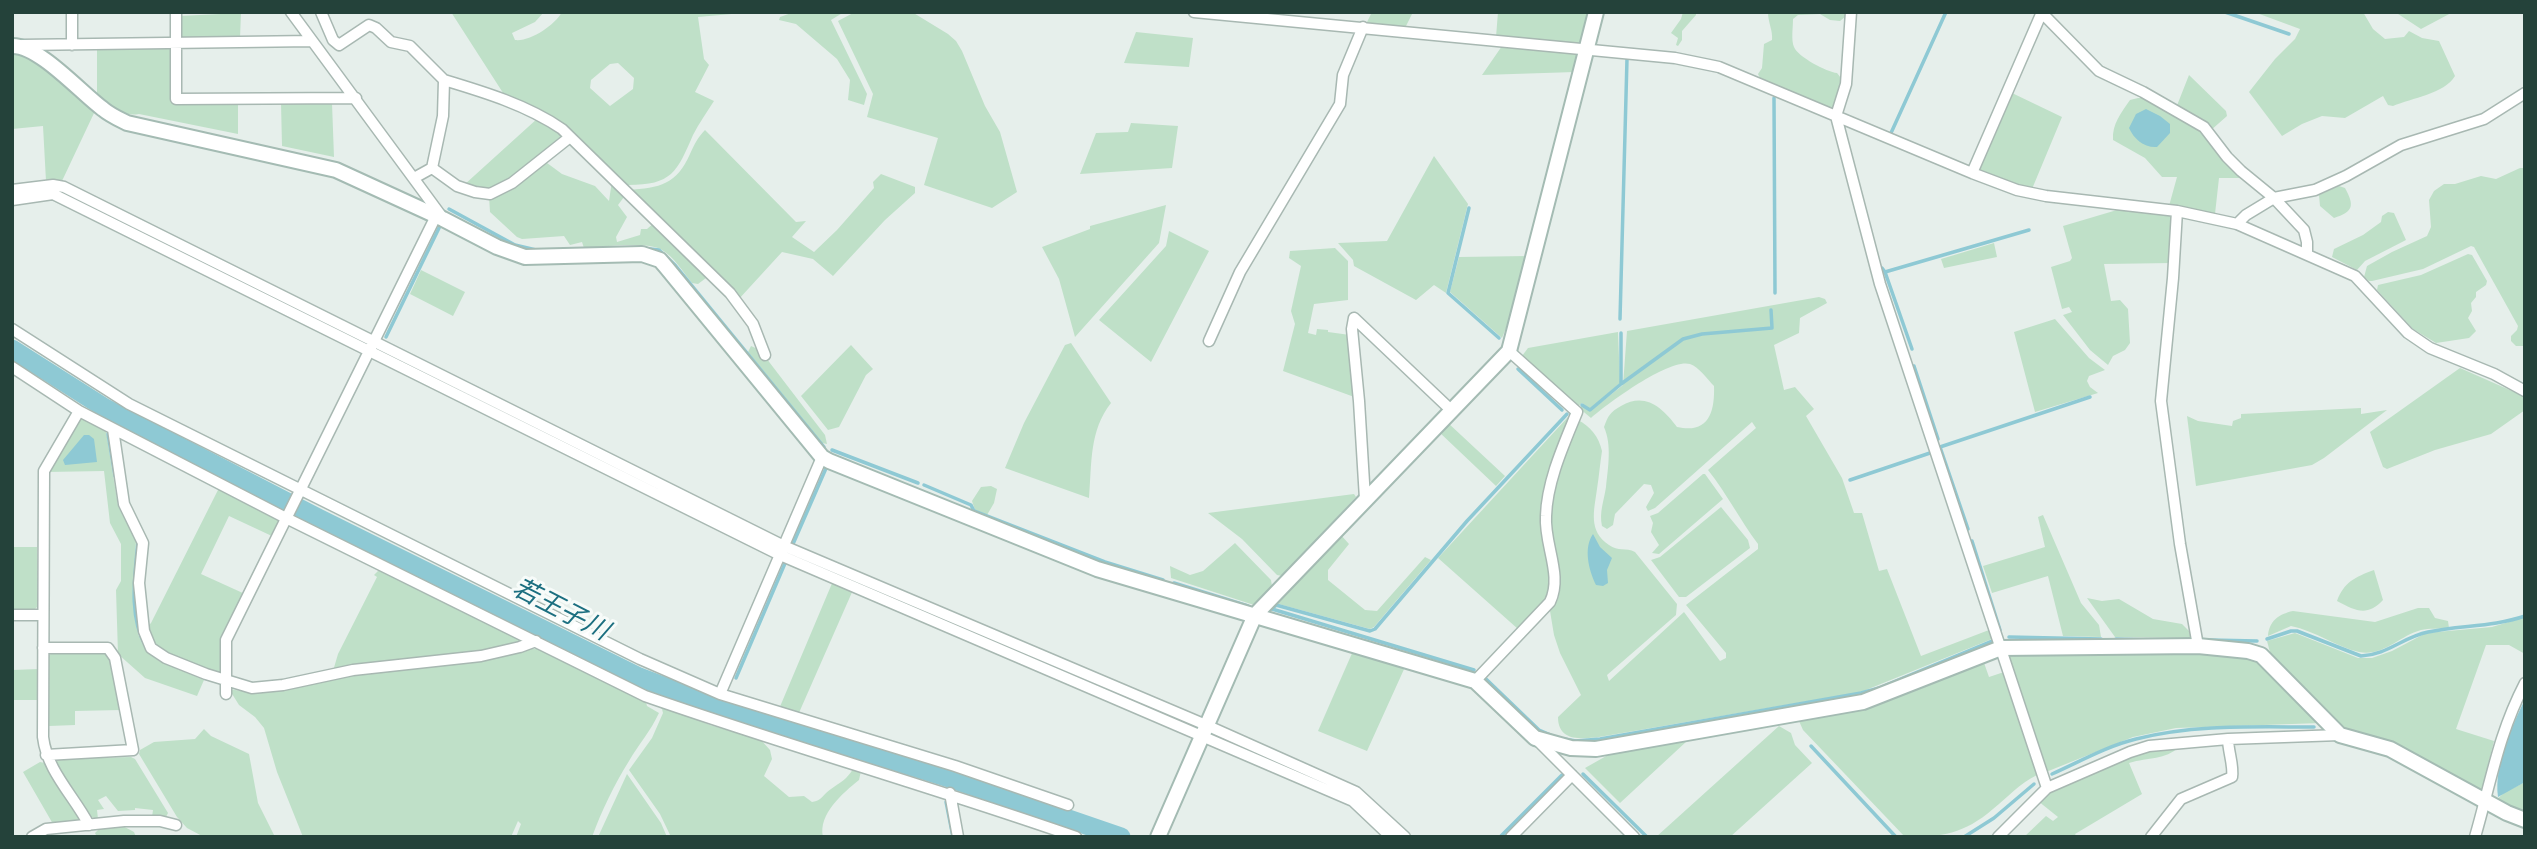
<!DOCTYPE html>
<meta charset="utf-8">
<style>
body{margin:0}
#map{position:relative;width:2537px;height:849px;overflow:hidden;background:#e6efeb;font-family:Barlow,sans-serif}
canvas{display:block}
.frame{position:absolute;inset:0;border:14px solid #24423a;pointer-events:none}
</style>
<div id="map">
<canvas width="2537" height="849"></canvas>
<div class="frame"></div>
</div>
<script>
const context = document.querySelector('canvas').getContext('2d');
context.lineJoin = 'round';
function fillPath(path, color) { context.fillStyle = color; context.fill(path, 'evenodd'); }
function trace(path, color, width, dash) { context.strokeStyle = color; context.lineWidth = width; context.lineCap = dash ? 'butt' : 'round'; context.setLineDash(dash || []); context.stroke(path); }
function label(font, color, halo, rows, align = 'center') {
  context.font = font + ' Barlow,"Noto Sans JP",sans-serif'; context.lineWidth = 6; context.setLineDash([]); context.textBaseline = 'middle'; context.strokeStyle = halo; context.fillStyle = color; for (const [text, x, y, turn = 0] of rows) {
    context.save(); context.translate(x, y); context.rotate((+turn || 0) * Math.PI / 180); context.textAlign = isNaN(turn) ? turn : align; if (halo) context.strokeText(text, 0, 0); context.fillText(text, 0, 0); context.restore();
  }
}
fillPath(new Path2D(`
 M451,12H544L535,22L512,33L515,40C530,42 555,25 562,12H754L698,17L704,59L709,65L695,92L714,101C707,112 699,123 693,135C677,172 672,185 628,185L624,184L570,130L505,96ZM618,63L634,78L633,89L610,106L590,88L591,80L610,64Z
 M794,12H844L831,20L867,94L864,105L848,100L850,80L837,59L796,24L779,20L780,17Z
 M855,12H912L948,34L956,41L962,51L985,106L1000,132L1017,192L992,208L924,185L938,138L867,117L873,94L838,21Z
 M1372,12H1413L1405,28L1366,24Z
 M1498,12H1590L1582,43L1577,44L1496,37Z
 M1683,12H1696V15L1682,31V40L1678,46L1676,45L1678,38L1671,33L1681,19Z
 M1768,12H1845V17L1840,21L1830,20L1820,14L1798,15L1793,19C1793,28 1791,40 1794,47C1798,57 1827,72 1837,73L1841,78L1835,107L1831,110L1761,80L1758,74L1762,68L1764,44L1772,40C1773,30 1768,23 1768,12Z
 M2254,12H2363L2373,29L2385,39L2404,37L2409,31L2422,38L2439,41L2455,76C2444,94 2412,98 2393,106L2388,105L2383,96L2345,118L2322,116L2302,124L2282,136L2249,92L2275,59L2295,39L2300,29Z
 M2395,12H2453L2421,29Z
 M241,13L240,38L179,40V16Z
 M1136,32L1193,38L1189,67L1124,63Z
 M1502,46L1575,53L1579,57L1575,72L1482,75Z
 M173,48V103L238,102V134L139,114C122,117 109,106 97,96V49Z
 M12,53L29,56L95,111L62,181H46L43,126L12,129Z
 M2189,75L2226,111L2227,116L2210,131L2176,108Z
 M2012,93L2062,117L2032,189L1978,172Z
 M2138,98H2148L2201,127L2210,143L2245,178H2219L2215,214L2169,206L2177,177H2162L2145,158L2113,140C2112,124 2121,113 2130,100Z
 M281,103H332L334,157L282,146Z
 M538,118L565,135L502,187L489,192L464,185Z
 M1131,123L1178,126L1172,168L1080,174L1096,133L1128,132Z
 M705,130L796,222L806,221L792,237L814,252L837,230L874,188L873,182L881,174L915,187V193L885,220L833,276L813,259L782,252L738,300L628,190C660,188 677,184 690,154C694,145 698,137 705,130Z
 M1434,156L1468,204L1446,293L1434,285L1416,300L1354,266L1353,260L1338,243L1387,241Z
 M543,160L562,174L595,186L609,201L612,181L624,192V197L618,205L627,217L616,237L617,242L640,235L641,229H647L655,222L706,273V278L698,284L692,283C683,272 674,257 662,250C647,241 603,247 584,248L582,242L570,245L564,236L522,239L517,237L490,212L489,196Z
 M2520,168H2525V346H2516L2511,341V336L2517,330L2518,326L2474,247L2471,246L2423,269L2372,281H2369L2364,277L2367,266L2392,252L2427,236L2431,227L2429,200L2434,191L2444,184H2455L2481,176L2496,179Z
 M2339,186L2345,188C2355,206 2353,212 2334,218L2320,206L2319,195Z
 M1166,205L1159,243L1075,337L1059,279L1042,247L1090,229V226Z
 M2117,210L2172,216L2174,219L2172,263L2104,264L2111,301L2120,300L2128,309L2130,343L2125,350L2113,356L2108,365L2090,350L2063,315L2072,312L2069,307L2062,309L2051,267L2070,261L2072,258L2063,226Z
 M2388,212L2394,213L2406,240L2365,261L2357,270L2332,257L2334,249L2363,235L2381,222L2382,216Z
 M1169,231L1209,251L1151,362L1099,320L1166,246Z
 M1994,243L1997,257L1944,268L1941,259Z
 M1335,248L1348,261V300L1314,304L1308,333L1316,335L1317,329L1328,330V332L1350,335L1357,398L1283,371L1295,324L1291,311L1301,266L1289,258L1290,251Z
 M2468,254L2472,255L2487,281L2486,285L2476,292V297L2471,303L2472,311L2468,318L2476,331L2469,338L2436,343L2413,329L2377,290L2378,285L2421,275Z
 M1528,256L1514,308L1502,338L1450,292L1459,257Z
 M421,270L465,292L453,316L410,294Z
 M1819,297L1825,299L1827,303L1800,318L1799,333L1774,345L1784,390L1795,387L1814,409L1806,416L1842,478L1854,513H1862L1879,571L1887,569L1921,656L1989,630L1992,639L1861,692L1599,737C1582,739 1558,742 1558,717L1581,695L1560,653L1554,635L1550,611L1558,599L1560,589L1549,516L1559,468L1578,420C1590,426 1599,437 1602,451C1600,464 1599,476 1597,489C1594,511 1588,531 1609,545C1618,552 1626,547 1635,552L1677,604L1676,615L1607,675L1609,681L1684,612L1720,661L1726,658V653L1686,605L1758,549V544C1740,520 1727,494 1708,470L1756,428L1752,422L1655,508L1648,511L1646,507L1654,493L1651,485L1644,484L1615,514L1613,525L1607,529L1602,526C1599,512 1604,501 1606,487C1608,468 1612,445 1604,427C1608,416 1610,412 1621,406C1645,392 1662,407 1677,427C1708,434 1715,413 1714,386C1707,379 1699,367 1690,364C1669,358 1607,404 1591,418L1579,408L1582,406L1590,411L1623,385L1627,331Z
 M2055,319L2089,358L2105,370L2089,376L2087,381L2090,387L2098,393L2035,412L2014,332Z
 M1618,332L1620,383L1590,409L1582,403L1577,407L1522,356L1528,348Z
 M1071,343L1111,403C1089,431 1092,463 1089,498L1005,468L1024,423L1065,345Z
 M851,345L873,369L866,375L839,427L828,430L801,396Z
 M751,346L760,350L825,435L827,444L822,443L748,352Z
 M2460,368L2521,395L2525,398V410L2491,434L2435,450L2387,469L2383,467L2370,432Z
 M2361,408V414L2387,410L2324,458L2312,465L2196,486L2187,416L2198,421L2232,426L2233,421L2241,418V414Z
 M1568,417L1570,419L1542,515L1544,547L1552,581L1548,598L1518,629L1438,558Z
 M81,418L106,431L118,506L136,541L133,593L138,634L142,643L145,649L159,661L204,680L197,696L145,678L118,654L116,590L121,581V544L110,523L104,471L47,472Z
 M1447,422L1505,476L1496,486L1438,431Z
 M1703,474H1705L1723,499L1659,554L1652,553L1659,545L1651,532L1653,523L1650,516L1658,513Z
 M991,486L997,489L994,503L987,515L975,510L972,501L981,487Z
 M219,488L280,519L281,522L274,537L229,516L201,574L245,594L223,637V674L219,675L163,653L157,649L146,628L151,623Z
 M1354,494L1356,497L1282,576L1277,575L1242,539L1208,513Z
 M1721,507L1748,540L1750,548L1686,597H1679L1651,560L1660,557Z
 M2043,515L2081,603L2099,625L2101,637L2063,636L2048,576L1992,593L1983,566L2045,547L2038,517Z
 M1340,534L1349,544L1328,570V580L1365,610L1377,611L1425,557L1431,560L1374,627L1370,629L1275,603Z
 M1235,543L1271,580L1272,586L1254,605L1171,578L1170,566L1190,575L1203,571Z
 M12,547H37L38,606L34,610H12Z
 M379,570L521,639L523,641L479,654L333,671L338,654L377,577L374,575Z
 M2374,570L2383,600C2367,617 2356,611 2337,601C2344,582 2355,577 2374,570Z
 M833,581L853,590L798,715L779,709Z
 M2087,598L2102,601L2119,599L2153,619L2182,624L2190,632L2191,638L2115,637Z
 M2418,608H2429L2435,618L2448,621L2449,628C2440,629 2429,628 2421,630C2399,636 2383,657 2359,652C2337,647 2315,631 2291,626L2268,636C2269,621 2279,614 2293,611L2375,622Z
 M2525,617V654L2509,645H2486L2456,729L2494,741L2482,789L2475,791L2405,749L2355,733L2339,724L2271,656L2267,641L2295,633L2358,658H2372L2392,651L2426,633L2492,627Z
 M531,649H541L645,699L647,706L659,713C650,732 639,744 629,761C614,785 602,810 592,837H516L521,824L518,821L511,837H303L277,772L264,728L255,717L239,705L229,689L254,693L287,689L353,675L483,661Z
 M1353,651L1405,667L1367,751L1318,731Z
 M107,652L111,656L121,710L75,711V725L49,726L48,656L52,653Z
 M2009,654H2210L2246,656L2257,661L2269,671L2321,723L2176,728L2133,737L2046,772L2007,656Z
 M1983,660L1989,677L2004,672L2037,775C2019,784 2009,796 1993,809C1964,834 1942,837 1905,837L1803,730L1799,721Z
 M39,669V700H12V670Z
 M652,702L710,725L761,740L770,750L772,759L764,776L789,797L804,796L812,802C822,801 823,794 831,789C841,782 847,779 853,769L861,771L859,780C843,793 818,814 823,837H671L660,814L629,770L652,738L663,713L662,709Z
 M1779,726L1791,733L1795,745L1812,763L1730,837H1656Z
 M204,729L211,736L249,754L258,803L275,837H204L187,828L177,817L139,754L140,750L154,742L195,739Z
 M1687,741L1620,803L1585,768L1608,755Z
 M2179,747C2165,760 2149,757 2129,763L2142,794L2075,834L2077,837H2024L2046,816L2053,821L2058,817L2038,801L2045,795C2089,775 2131,751 2179,747Z
 M131,757L135,759L168,813L166,817H152L153,810L135,808V810L118,811L106,796L98,800L104,809L97,810L98,819L91,817L55,762L57,759Z
 M40,762L45,763L80,818L79,821L53,824L23,772Z
 M627,774L661,823L667,837H598Z
 M2525,782V814L2495,801L2505,792Z
 M121,825L134,832L136,837H97L95,833L101,827Z`), '#bfe0c8');
fillPath(new Path2D(`
 M2146,109L2160,116L2170,124V133L2157,147C2144,148 2134,139 2129,128L2136,114Z
 M84,435H89L94,439L97,462L65,465L63,460Z
 M1593,534L1600,547L1612,558L1607,570L1608,583L1603,586L1596,585C1589,571 1583,548 1593,534Z
 M2525,699V782L2498,797C2494,764 2511,729 2525,699Z`), '#8ec9d4');
trace(new Path2D(`
 M2225,12L2289,34
 M1774,98L1775,293
 M1891,133L1946,12
 M59,190L367,344
 M1469,208L1448,293L1499,338
 M449,209L515,245L536,250
 M642,248L659,250L675,265L824,447
 M1882,268L1885,272L1912,349
 M1885,272L2029,230
 M1620,319L1627,59
 M1621,333V383
 M386,337L440,226
 M377,349L507,413
 M1914,366L1938,439
 M1518,369L1562,410
 M1582,405L1590,410L1621,384L1683,339L1702,334L1772,328L1771,310
 M105,408L107,418
 M108,434L115,476
 M832,450L918,483
 M1850,480L1930,453
 M645,482L735,527
 M924,485L971,505L974,511L1105,562L1163,580
 M121,508L132,528
 M1968,529L1940,447L2090,397
 M138,541C135,575 128,616 146,647
 M1972,541L2000,630
 M793,544L827,466
 M1174,583L1248,606
 M911,605L1198,729
 M1272,609L1276,605L1370,631L1375,629L1467,521L1567,414
 M1272,609L1474,670
 M2009,637L2101,639
 M545,639L554,635
 M2116,639L2149,640
 M2267,639L2291,631H2297L2361,656C2387,655 2403,637 2428,632C2460,625 2493,627 2525,616
 M2210,640L2257,641
 M736,678L786,561
 M1486,679L1539,730L1553,736
 M723,708L726,702
 M1210,733L1267,758
 M1564,739L1576,741L1600,739L1861,693L1879,688L1992,641
 M1811,746L1896,837
 M1583,774L1647,837
 M2052,774C2079,762 2107,746 2136,739C2194,724 2255,727 2314,727
 M951,785L952,779
 M946,802L953,837
 M1500,837L1562,775
 M1964,837L1994,818L2034,784`), '#8ec9d4', 3.5);
trace(new Path2D(`
 M12,349L105,408L318,518L639,677L710,704L952,779L1121,837`), '#8ec9d4', 19);
const street = new Path2D(`
 M176,12V99L356,98
 M291,12L442,217
 M321,12L333,40L339,45L369,25L376,28L391,42L410,46L444,80L443,116L432,168L414,178
 M1194,12L1675,58L1719,67L1972,173L2017,190L2046,196L2177,211L2237,224L2355,276L2408,333L2430,348L2494,374L2525,391
 M1851,12L1846,84L1836,116L1880,284L2047,788
 M2041,12L2099,71L2143,92L2204,127L2227,157L2241,171L2274,198L2304,230L2307,242V253
 M22,45L312,41
 M72,45V12
 M444,80C484,92 527,105 562,129L730,293L753,324L765,355
 M432,168L457,186L475,192L490,194L512,183L570,137
 M1972,173L2042,12
 M12,190L53,185L64,187L784,546L1206,725L1356,792L1405,837
 M12,200L53,194L780,555L1353,801L1391,837
 M2177,211L2173,278L2161,401L2180,544L2198,646
 M2237,224L2246,215L2274,198L2315,190L2346,176L2401,145L2484,119L2525,93
 M1354,318L1352,329L1359,401L1365,499
 M1354,318L1451,410
 M12,329L129,404L640,659L720,694L955,766L1068,805
 M1209,341L1240,272L1340,104L1343,75L1363,27
 M12,367L79,411L286,518L645,696C788,746 933,787 1076,837
 M79,411L44,471L43,737C47,771 74,796 89,825
 M113,429L124,504L143,543L139,583L144,631L151,648L166,658L206,674L252,688L283,685L353,670L481,656L520,647L536,641
 M12,615H43
 M43,648H108L115,658L133,750L46,755
 M1475,681L1550,602C1563,575 1544,545 1546,516C1547,481 1564,444 1577,412L1509,351
 M226,694V640L436,216
 M720,694L822,457
 M1538,741L1634,837
 M950,793L958,837
 M32,837L46,829L124,821H160L176,825
 M1511,837L1572,775
 M1998,837L2047,788L2130,752L2149,746L2228,739L2340,735
 M2151,837L2181,799L2232,777C2234,766 2228,751 2228,739
 M2475,837C2491,782 2498,735 2525,683`);
const secondary = new Path2D(`
 M12,46C39,45 81,93 103,109C110,115 119,119 127,123L336,170L443,219L497,247L525,257L642,254L660,260L666,267L822,457L829,461L1097,569L1475,681L1535,738L1571,748L1596,749L1863,702L2001,648L2198,646L2248,651L2261,655L2340,735L2390,749L2507,813L2525,820
 M1158,837L1255,615L1509,351L1596,12`);
trace(street, '#a8b8b2', 13);
trace(secondary, '#a4bbb3', 18);
trace(street, '#fff', 10);
trace(secondary, '#fff', 14);
label('italic 26px', '#1c6f80', '#f7fbf9', [
 ["若王子川",561,609,27]
]);
</script>
